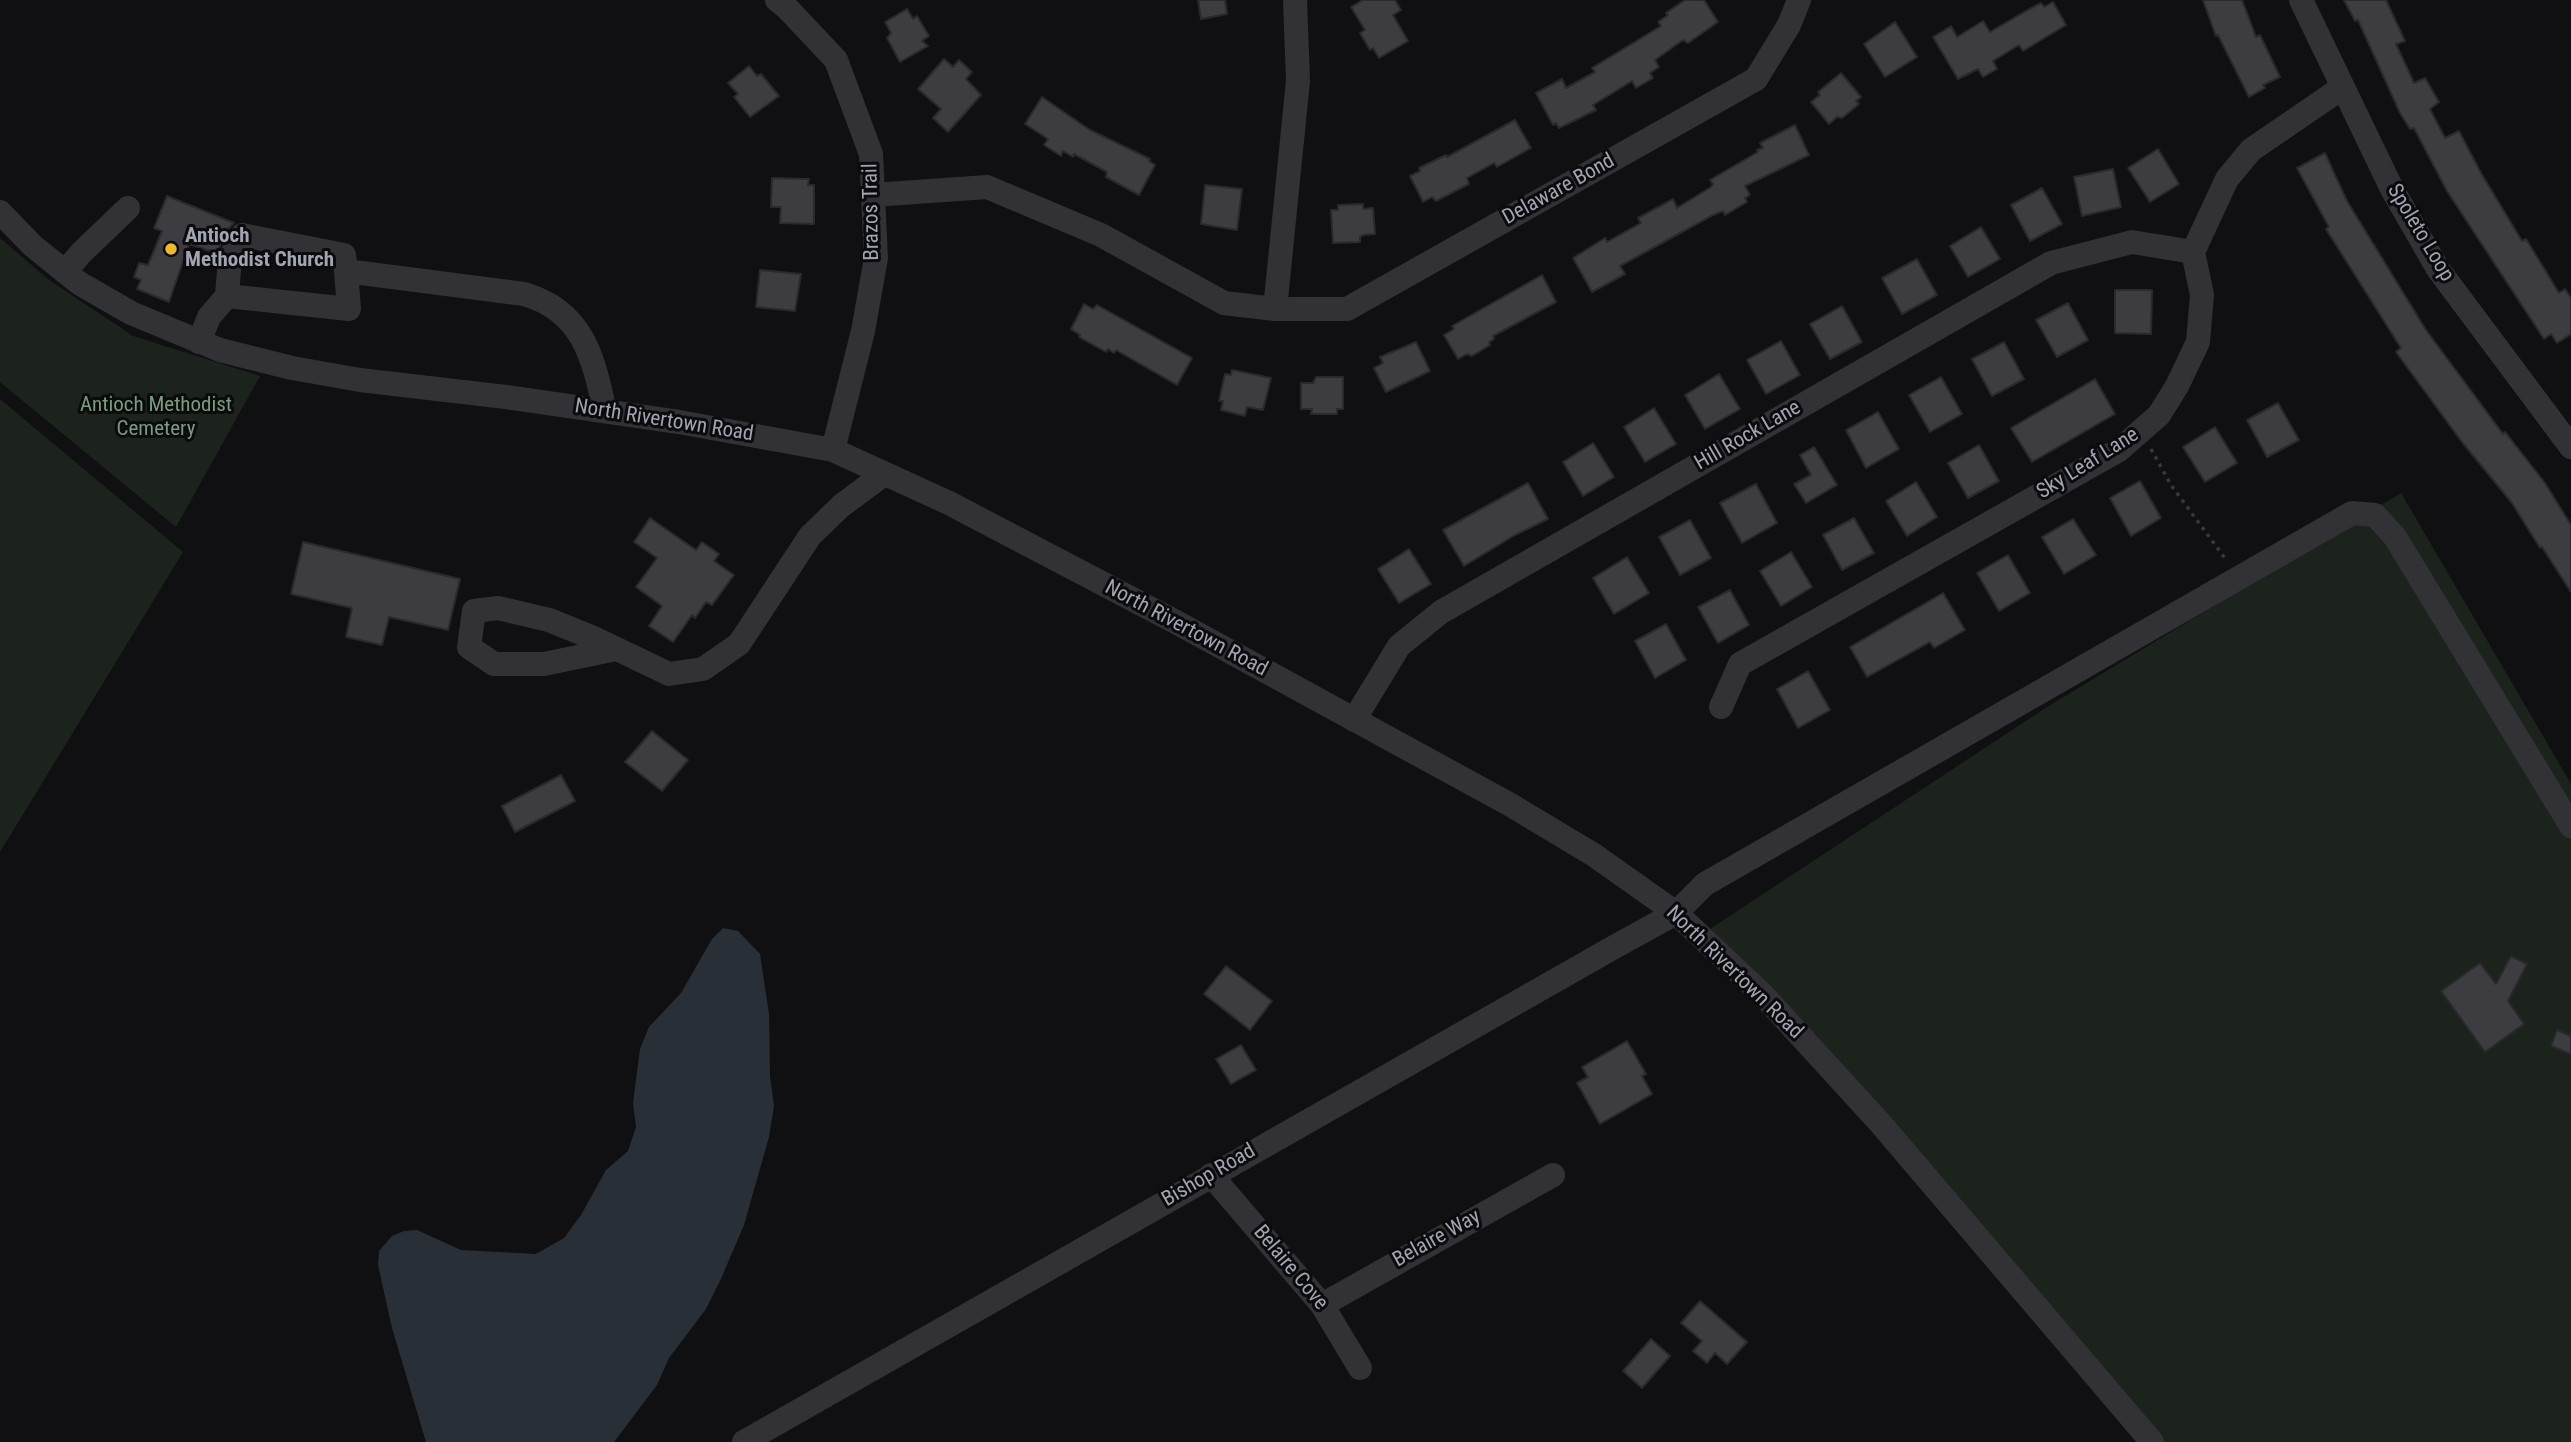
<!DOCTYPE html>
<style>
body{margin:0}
canvas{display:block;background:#100f11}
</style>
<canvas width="2571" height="1442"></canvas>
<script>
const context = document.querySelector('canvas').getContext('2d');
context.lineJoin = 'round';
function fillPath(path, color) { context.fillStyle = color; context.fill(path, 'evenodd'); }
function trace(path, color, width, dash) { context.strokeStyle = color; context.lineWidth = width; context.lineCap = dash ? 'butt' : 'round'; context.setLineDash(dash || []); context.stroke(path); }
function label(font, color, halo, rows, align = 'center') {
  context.font = font + ' "Roboto Condensed",sans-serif'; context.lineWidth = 6; context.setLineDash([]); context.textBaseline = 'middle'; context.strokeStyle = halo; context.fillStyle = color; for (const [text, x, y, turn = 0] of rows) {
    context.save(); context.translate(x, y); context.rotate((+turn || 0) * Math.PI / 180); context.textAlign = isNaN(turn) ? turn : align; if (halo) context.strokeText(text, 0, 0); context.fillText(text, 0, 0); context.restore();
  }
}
fillPath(new Path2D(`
 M0,238L49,280L133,336L260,376L176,527L0,382Z
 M0,399L183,552L0,852Z
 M2401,493L2571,784V1442H2142L1710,929L2047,707Z`), '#1c231d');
fillPath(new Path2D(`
 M723,928L738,931L760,954L769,1014L770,1076L774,1106L769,1137L744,1225L720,1281L706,1309L669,1358L657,1385L614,1442H426L392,1328L378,1265L379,1251L392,1236L404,1231L417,1230L461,1250L536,1254L564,1238L581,1215L606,1170L628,1151L636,1127L633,1103L640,1049L649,1027L681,993L712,939Z`), '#292f36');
const building = new Path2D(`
 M1198,0H1225L1227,14L1201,19Z
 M1363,0H1395L1401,10L1393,15L1408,41L1379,58L1373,48L1370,50L1360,33L1365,30L1351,7Z
 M1685,0H1704L1718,22L1688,43L1683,40L1655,60L1659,67L1650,73L1653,78L1636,88L1632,81L1593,105L1596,110L1559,128L1556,123L1553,125L1536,93L1562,79L1566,88L1595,72L1592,68L1661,26L1658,22L1668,15L1666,13Z
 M2203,0H2242L2256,37L2260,35L2280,77L2263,85L2265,88L2249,97L2218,35L2216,36Z
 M2344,0H2386L2405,41L2396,44L2414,83L2425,78L2439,102L2430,109L2445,138L2459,131L2481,173L2522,241L2526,239L2559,293L2565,289L2571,298V334L2557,343L2551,334L2544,339L2447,191L2414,128L2410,129L2400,113L2358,20L2355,21Z
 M2053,2L2066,25L2023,51L2019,45L1993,61L1997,69L1983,77L1978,69L1958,79L1933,37L1951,26L1957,37L1983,21L1990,32L2024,12L2041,3L2044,7Z
 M907,9L913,19L917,16L929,36L922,41L928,46L900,62L887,38L891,33L885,22Z
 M1895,22L1917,57L1885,77L1864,44Z
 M944,59L953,67L959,60L972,72L966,79L981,95L948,132L933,118L941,109L918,89Z
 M749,66L757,76L761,74L779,96L750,117L734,97L738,94L728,83Z
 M1841,73L1861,97L1856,101L1859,104L1842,118L1837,117L1829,124L1811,102L1820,95L1818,92Z
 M1042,97L1090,130L1150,159L1149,161L1155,165L1139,195L1106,177L1107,172L1074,154L1073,157L1063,151L1061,156L1044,145L1048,139L1025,124Z
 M1515,120L1531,148L1497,167L1494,163L1467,178L1469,184L1436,201L1432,197L1423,202L1410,176L1420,171L1419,168L1446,155L1447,157Z
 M1795,125L1809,155L1745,186L1750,195L1745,198L1747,202L1725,215L1723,211L1713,215L1620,266L1625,274L1592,292L1573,258L1605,238L1607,242L1641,223L1638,218L1673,199L1677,208L1711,187L1713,184L1710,180L1758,152L1757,150L1763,148L1760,143Z
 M2158,149L2179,184L2150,202L2128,168Z
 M2325,153L2347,201L2426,330L2503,434L2505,432L2545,483L2571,525V592L2542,547L2540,548L2512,503L2462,442L2396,352L2401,348L2326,229L2329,227L2297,168Z
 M2113,169L2121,207L2082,216L2074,177Z
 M772,178L809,179L808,185H814V224L780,223L781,207H771Z
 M1205,185L1242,189L1237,230L1201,224Z
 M2042,188L2062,224L2030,241L2011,205Z
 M167,196L234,223L229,228L216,253L189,244L169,302L137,289L141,280L134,277L139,263L148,265L162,231L154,228Z
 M1363,204V209L1373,208L1375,234L1363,235L1360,237V242L1333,243L1331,210H1338V205Z
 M1981,227L2000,259L1968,277L1950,246Z
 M1917,259L1937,295L1902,314L1882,278Z
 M760,270L801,274L795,311L756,307Z
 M1542,275L1556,302L1493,336L1494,339L1489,342L1490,345L1472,356L1467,354L1458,359L1444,335L1454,329L1452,326Z
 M2115,290H2152L2151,334L2115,333Z
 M2068,303L2088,340L2057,357L2036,320Z
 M1084,304L1093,309L1097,305L1192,358L1177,385L1116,350L1114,353L1108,349L1106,352L1079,337L1080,335L1071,329Z
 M1842,306L1862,342L1830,359L1810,324Z
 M1781,341L1800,375L1766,394L1747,360Z
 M1416,342L1430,371L1386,392L1374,368L1383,363L1380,357Z
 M2004,342L2024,379L1992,396L1972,359Z
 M1232,370L1271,378L1263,410L1247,407L1245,416L1221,410L1223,401H1219L1225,374L1231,375Z
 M1719,374L1740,409L1705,429L1685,395Z
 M1316,377H1343V409H1337V414H1311L1312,409H1301V383H1313Z
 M1941,377L1962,414L1930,432L1909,395Z
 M2095,379L2115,414L2032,462L2011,428Z
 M2278,403L2299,440L2267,457L2247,420Z
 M1654,408L1676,444L1645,462L1624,427Z
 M1878,412L1899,449L1866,468L1846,430Z
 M2215,427L2237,463L2205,482L2183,447Z
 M1593,443L1614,477L1583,496L1563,462Z
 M1979,445L1999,481L1968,498L1948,463Z
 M1814,447L1837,485L1806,503L1794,484L1811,475L1800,455Z
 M2140,481L2161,518L2131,536L2110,498Z
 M1916,482L1937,517L1907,536L1886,501Z
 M1528,483L1548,519L1515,535L1464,566L1443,530Z
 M1756,484L1777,523L1742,543L1720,503Z
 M650,518L696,550L702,542L719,554L714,561L734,575L712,605L706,602L695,618L692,615L673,642L649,626L662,606L636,587L657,558L634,542Z
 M1854,518L1874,553L1842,570L1823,535Z
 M2073,519L2096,555L2064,574L2042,537Z
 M1690,520L1711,558L1680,575L1659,537Z
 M303,542L460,579L448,630L389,617L382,645L346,637L352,608L291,594Z
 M1409,549L1431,584L1399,603L1378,569Z
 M1791,552L1812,587L1781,606L1760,571Z
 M2008,555L2030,593L1999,611L1977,573Z
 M1627,557L1649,593L1614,614L1593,578Z
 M1730,590L1749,625L1718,643L1698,607Z
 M1943,593L1965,630L1934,648L1930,642L1867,677L1850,647Z
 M1666,624L1686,660L1655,678L1635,641Z
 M1808,671L1830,710L1798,728L1777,689Z
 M652,731L688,760L662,791L625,762Z
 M561,775L575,801L515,832L502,806Z
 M2511,956L2527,964L2508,1001L2524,1024L2485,1052L2441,991L2480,963L2496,984Z
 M1226,966L1272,1001L1250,1030L1204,994Z
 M2557,1030L2571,1036V1054L2551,1046Z
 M1627,1041L1646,1074L1642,1076L1652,1094L1600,1124L1577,1083L1588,1077L1582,1067Z
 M1241,1045L1256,1070L1231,1084L1216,1059Z
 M1700,1301L1747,1342L1727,1364L1715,1353L1707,1363L1693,1351L1702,1341L1681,1323Z
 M1651,1339L1670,1356L1642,1388L1623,1371Z`);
fillPath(building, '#3c3c41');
trace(building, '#2a292d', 2);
trace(new Path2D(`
 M2151,449L2171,485L2227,561`), '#37383c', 3.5, [3.5, 5]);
trace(new Path2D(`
 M777,0L788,9L836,60L871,154L876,258L863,331L833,450
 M2301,0L2392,189L2438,269L2571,447
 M873,195L987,187L1101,235L1224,303L1275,309H1347L1756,79L1789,25L1799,0
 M0,212L33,246L79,283L131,313L220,350L292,368L360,380L506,397L679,422L833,450L949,503L1174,621L1509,804L1594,855L1676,913L1763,995L1881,1124L2152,1442
 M346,271L349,309L227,296L230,258L242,235L344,255L346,271L524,294C583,311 593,357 605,411
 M65,272L81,253L128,208
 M1275,309L1298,81L1295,0
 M199,342L209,317L227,296
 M616,649L544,664H494L469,647L474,611L498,608L549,620L596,639L669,674L703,669L739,644L810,536L841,506L884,474
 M1721,707L1740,664L2119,450L2159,415L2177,386L2198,342L2202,295L2193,252L2227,179L2251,150L2343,87
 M1354,720L1399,646L1441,612L2051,263L2132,242L2193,252
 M1211,1175L1322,1305L1360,1368
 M1322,1305L1553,1175
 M744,1442L1616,946L1676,913L1705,884L2352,513L2375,515L2395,537L2571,826`), '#313136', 24);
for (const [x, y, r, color] of [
 [171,249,7,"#ebba2d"]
]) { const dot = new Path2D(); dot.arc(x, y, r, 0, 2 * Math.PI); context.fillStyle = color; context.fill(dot); trace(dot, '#0b0a0c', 2.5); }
label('21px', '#a1a5b1', '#0b0a0c', [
 ["Delaware Bond",1559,190,-29],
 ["Brazos Trail",872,212,-91],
 ["Spoleto Loop",2420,233,59],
 ["North Rivertown Road",664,421,9],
 ["Hill Rock Lane",1748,436,-30],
 ["Sky Leaf Lane",2088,464,-32],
 ["North Rivertown Road",1186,629,28],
 ["North Rivertown Road",1734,973,44],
 ["Bishop Road",1209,1176,-30],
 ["Belaire Way",1437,1239,-29],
 ["Belaire Cove",1290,1268,50]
]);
label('bold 21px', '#a1a5b1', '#0b0a0c', [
 ["Antioch",185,237],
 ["Methodist Church",185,261]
], 'left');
label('21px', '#789c7d', '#0b0a0c', [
 ["Antioch Methodist",156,406],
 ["Cemetery",156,430]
]);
</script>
